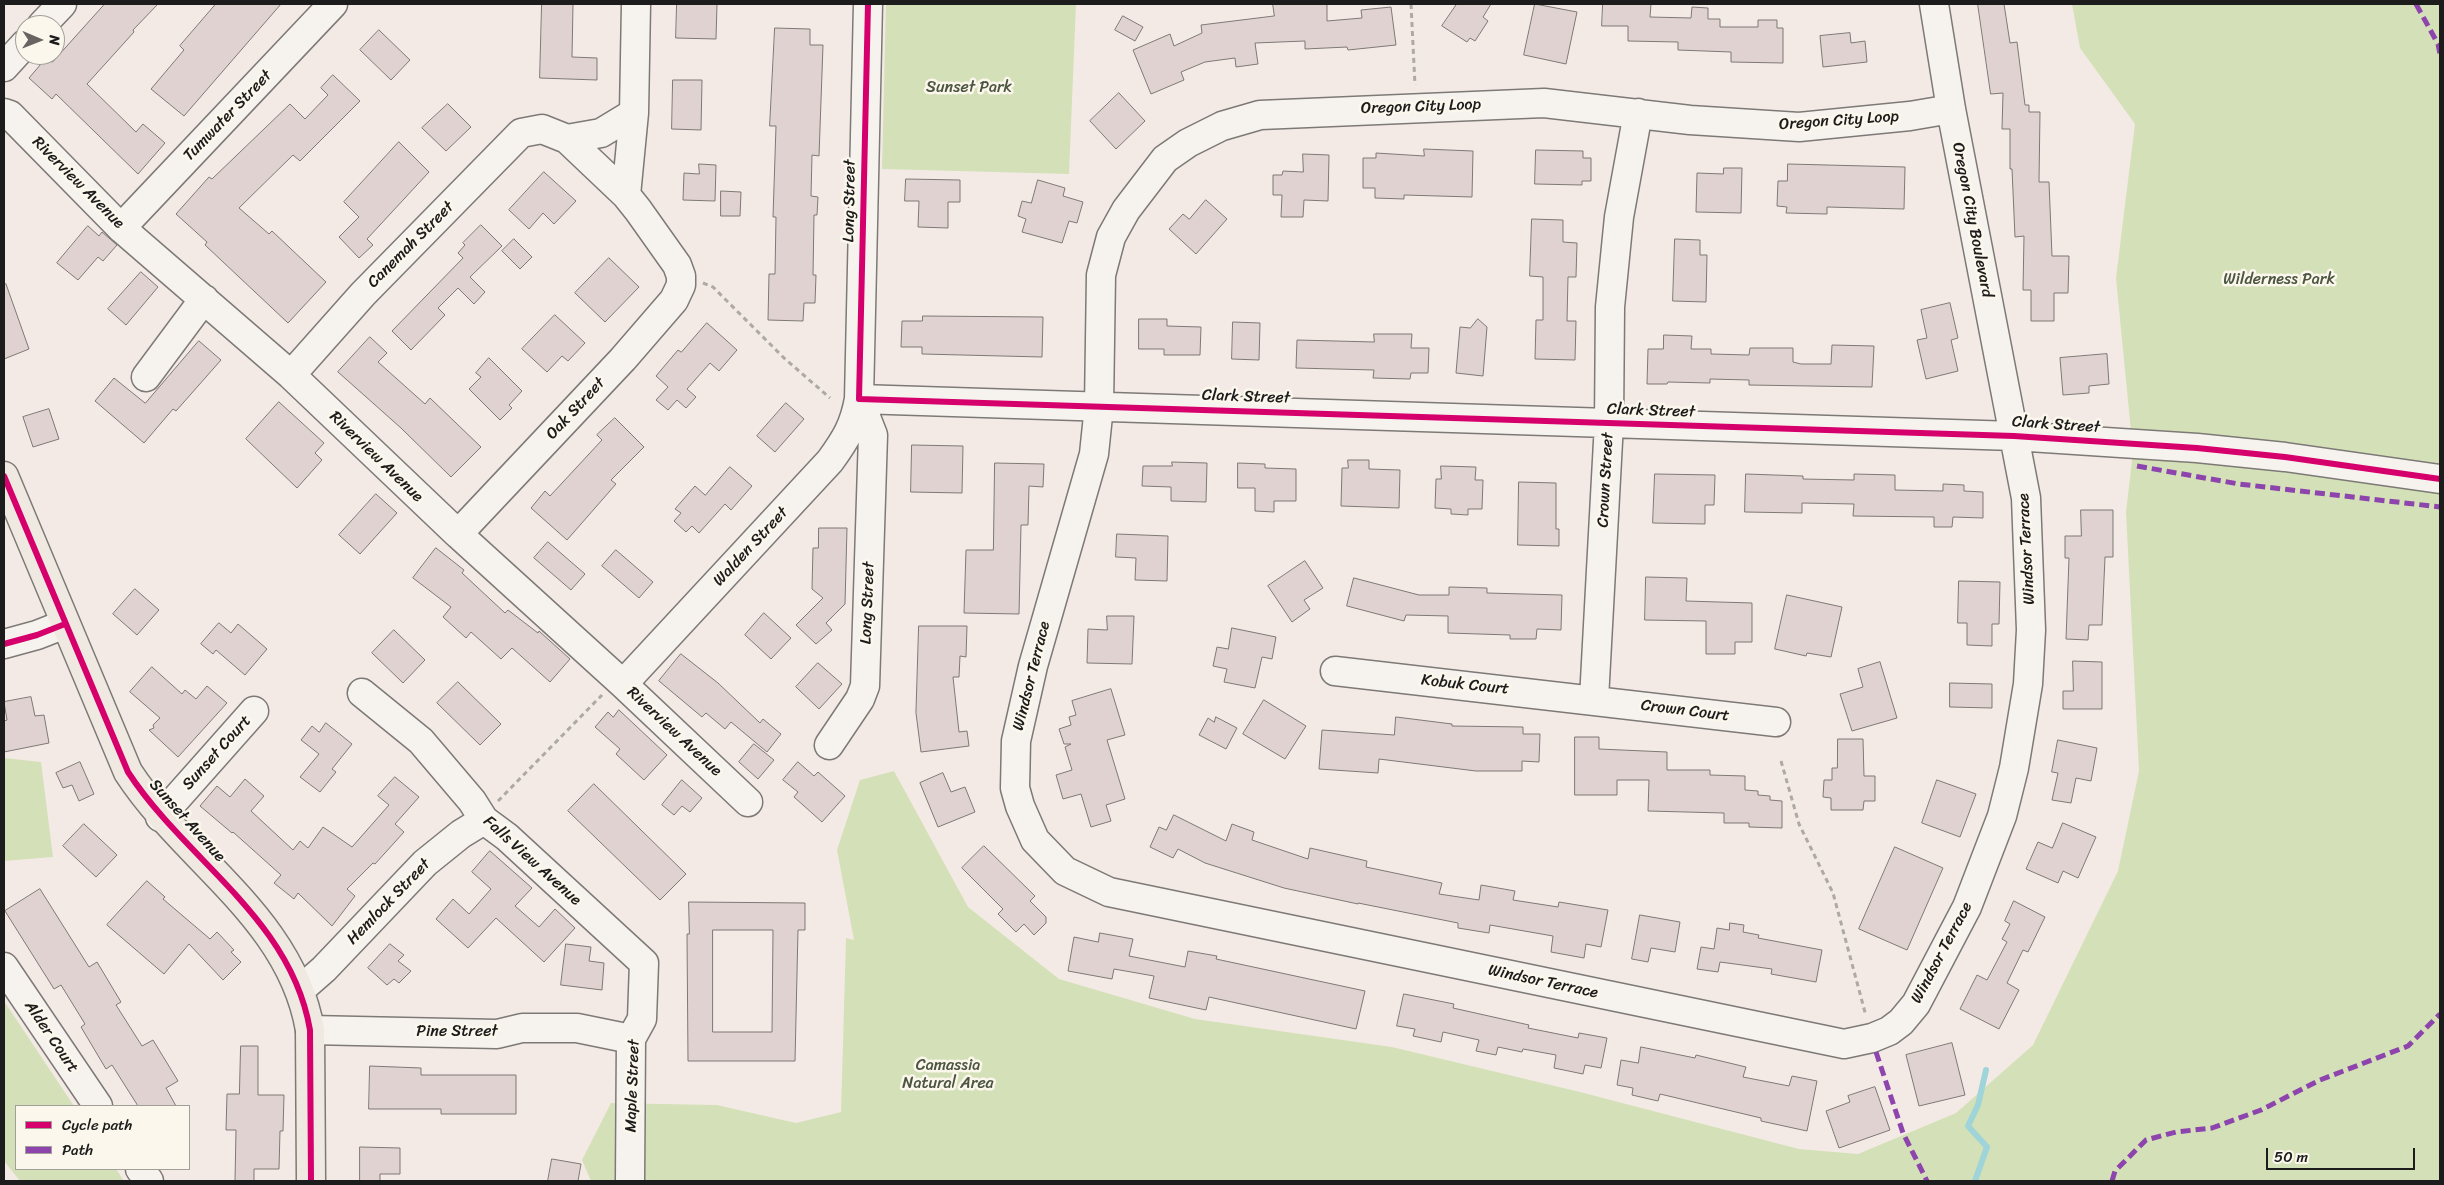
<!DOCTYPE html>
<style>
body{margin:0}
#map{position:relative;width:2444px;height:1185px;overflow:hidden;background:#f4eae5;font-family:Sriracha,sans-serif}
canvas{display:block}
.frame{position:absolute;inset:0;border:5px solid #1c1c1c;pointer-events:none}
.legend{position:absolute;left:15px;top:1105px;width:175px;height:65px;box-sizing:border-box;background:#fbf7ec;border:1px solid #a29f99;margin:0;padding:6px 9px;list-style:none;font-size:15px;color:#1c1c1c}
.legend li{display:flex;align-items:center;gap:10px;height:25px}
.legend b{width:25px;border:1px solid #a29f99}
.north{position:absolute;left:15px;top:15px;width:50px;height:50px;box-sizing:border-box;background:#fbf7ec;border:1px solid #a29f99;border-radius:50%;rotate:91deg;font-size:14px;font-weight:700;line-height:20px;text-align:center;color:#1c1c1c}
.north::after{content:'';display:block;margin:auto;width:18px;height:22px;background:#686462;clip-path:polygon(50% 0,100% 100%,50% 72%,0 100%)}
.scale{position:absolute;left:2266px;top:1148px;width:149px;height:22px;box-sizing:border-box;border:2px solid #1c1c1c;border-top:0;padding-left:6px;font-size:15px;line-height:18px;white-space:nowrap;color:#1c1c1c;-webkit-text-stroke:4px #fbf7ec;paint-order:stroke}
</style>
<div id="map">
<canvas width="2444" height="1185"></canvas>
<div class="frame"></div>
<ul class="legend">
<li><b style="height:6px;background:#d6006c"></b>Cycle path</li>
<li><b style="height:6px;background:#8e44ad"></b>Path</li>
</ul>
<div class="north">N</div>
<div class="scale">50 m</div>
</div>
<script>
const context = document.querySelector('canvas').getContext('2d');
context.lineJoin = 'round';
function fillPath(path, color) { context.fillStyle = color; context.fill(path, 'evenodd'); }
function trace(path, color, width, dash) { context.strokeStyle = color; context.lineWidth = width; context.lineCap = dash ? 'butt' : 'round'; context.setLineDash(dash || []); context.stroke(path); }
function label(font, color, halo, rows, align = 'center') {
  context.font = font + ' Sriracha,sans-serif'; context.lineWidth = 5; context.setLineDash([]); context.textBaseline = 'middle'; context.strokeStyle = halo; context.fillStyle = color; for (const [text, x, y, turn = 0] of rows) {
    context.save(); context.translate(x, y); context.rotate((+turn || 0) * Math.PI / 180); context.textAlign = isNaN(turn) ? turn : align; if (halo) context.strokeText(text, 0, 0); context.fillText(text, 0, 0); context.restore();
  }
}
fillPath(new Path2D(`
 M886,4H1076L1069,174L882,169Z
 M2072,4H2440V1181H591L582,1160L611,1103L717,1105L796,1123L841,1112L846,938L854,940L837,850L860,780L894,771L968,907L1059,979L1195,1019L1392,1047L1580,1092L1799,1149L1858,1154L1956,1113L2033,1045L2118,871L2139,771L2126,512L2133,452L2116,278L2135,124L2080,48Z
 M4,758L41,762L53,857L4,861Z
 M4,1001L74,1106H16V1169H116L124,1181H20L4,1161Z`), '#d4e1b8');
trace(new Path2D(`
 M1975,1181L1987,1147L1968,1126L1978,1105L1986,1070`), '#9fd4d8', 6);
const building = new Path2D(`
 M105,4H158L133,30L134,32L87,84L136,132L143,124L165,143L138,174L56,94L52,99L29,78L47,57L52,62Z
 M216,4H281L184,116L151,89L184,50L180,46Z
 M542,4H573L572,57L597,58V80L540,78Z
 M677,4H717L716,39L676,38Z
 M1273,4H1327V21L1362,18L1361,10L1391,7L1396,45L1348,50L1347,47L1305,49V41L1255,43L1258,64L1236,67L1235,58L1205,62L1181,72L1184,80L1151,94L1133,50L1170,34L1174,46L1202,33L1201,25L1274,16Z
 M1457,4H1491L1483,17L1488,21L1475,41L1470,38L1467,42L1442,26Z
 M1535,4L1577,12L1566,64L1524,55Z
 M1603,4H1651L1650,17L1691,18L1692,7L1708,8V19H1720V27H1758V20H1777V28H1783V63L1731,62V52L1678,50V42L1628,41V26H1602Z
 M1978,4H2004L2010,43L2017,42L2025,105H2029V112H2040L2039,182H2049L2052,256H2069L2068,293H2054V321H2031V290H2023L2024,236L2015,237L2012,169H2010V129H2002L2003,93L1991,94Z
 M1123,16L1143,27L1135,41L1115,30Z
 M775,28L810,29V45H823L819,156L812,155L811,196L818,197L817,215H814L813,275H816L815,303H804L803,321L768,320L769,274H775L776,217H773L776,126H770Z
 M379,30L410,60L391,80L360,50Z
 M1850,33L1851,43L1865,41L1867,62L1823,67L1820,36Z
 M333,75L360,101L300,161L293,155L239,208L269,234L272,231L326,282L288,323L205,245L207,242L176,214L209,177L212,179L290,104L305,119L328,95L321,88Z
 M673,80H702L701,130L672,129Z
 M1119,93L1145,121L1116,149L1090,121Z
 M448,104L471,127L446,151L422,128Z
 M399,142L429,172L367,239L373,245L359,258L339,237L359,217L344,202Z
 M1424,149L1473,151L1472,197L1404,195V199L1375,198V188H1363V158H1376V153L1424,156Z
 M1536,150L1583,151V158H1591V181H1582V185L1535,184Z
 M1303,154L1329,155L1328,201L1304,200L1303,217H1281L1282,195H1273V175H1282L1283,171L1303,172Z
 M699,164L716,165L715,201L683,200L684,173L699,174Z
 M1788,164L1905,167L1904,209L1827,207V214L1786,213L1787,207L1777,206L1778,181H1787Z
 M1724,168H1742L1741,213L1696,212L1697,173L1723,174Z
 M544,172L576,201L554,224L543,213L529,229L509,210Z
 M906,179L960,180V202H948V228L918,227L919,201H905Z
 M1038,180L1065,188L1063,196L1083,202L1077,223L1069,221L1062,243L1022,232L1026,219L1018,216L1022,201L1031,203Z
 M721,191L741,192L740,216H721Z
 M1206,200L1227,219L1196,254L1169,229L1183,214L1189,219Z
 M1532,219L1563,220V242L1577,243L1576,277H1568L1567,321H1576L1575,360L1535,359L1536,320H1543V277L1530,276Z
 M481,225L502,246L470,277L485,292L474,304L458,288L438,308L445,315L411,350L392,331L463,258L458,253L465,245L463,243Z
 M88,226L99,236L102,232L117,245L103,261L98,257L78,280L57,263Z
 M514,239L532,257L520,269L502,251Z
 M1675,239L1700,240V255H1707L1706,302L1673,301Z
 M609,258L639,287L605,322L575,293Z
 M141,272L158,287L126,325L108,309Z
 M6,284L29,349L4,359V285Z
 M1950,303L1958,338L1951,340L1958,371L1926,379L1917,340L1927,338L1921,310Z
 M555,315L585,343L568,361L562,356L547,372L522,349Z
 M923,316L1043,317L1042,357L922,354V347H901L902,321H922Z
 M1139,319H1167V326L1201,327L1200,355H1164V349H1139Z
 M1478,319L1487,327L1483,376L1456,373L1460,327L1470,328Z
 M1233,322L1260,323L1259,360L1232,359Z
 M707,323L737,350L719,371L710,363L687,389L696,397L686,408L677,400L668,410L656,400L668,387L656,376L678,350L681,352Z
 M1374,334H1412L1411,348H1429L1428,373H1411L1410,379L1373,378L1374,370L1296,368L1297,340L1374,342Z
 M1664,335L1692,336L1691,349H1711V354L1749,355L1750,348H1793V362L1801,364H1831L1832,345L1874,346L1872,387L1749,385V380L1710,379V383L1668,382L1667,384H1647L1648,349H1663Z
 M370,337L387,353L378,362L425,404L430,398L481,447L451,477L401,428L338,372Z
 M199,341L221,360L176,411L173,409L144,443L95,401L114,378L145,403Z
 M2107,354L2109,384L2089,386V393L2063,395L2060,358Z
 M489,358L522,391L509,405L512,408L500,420L469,389L481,377L476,373Z
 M279,402L324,443L315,453L322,460L297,488L246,439Z
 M786,403L804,419L775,452L757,436Z
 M49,409L59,439L33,447L23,417Z
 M615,418L644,447L611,480L616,484L567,540L531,508L545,491L550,496L602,440L597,435Z
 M912,445L963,446L962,493L911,492Z
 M1348,460H1369V469L1400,470L1399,508L1341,506L1342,468H1348Z
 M1172,462L1207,463L1206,502L1171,501V487L1142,486L1143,466H1172Z
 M995,463L1044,464L1043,487L1029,486L1028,525H1021L1019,614L964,613L966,550H993Z
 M1238,463L1265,464V468L1296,469V501H1274V512L1255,511V488H1238Z
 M1441,466L1476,467L1475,480H1483L1482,509H1468V515L1451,514V509L1435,508L1436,479H1441Z
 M730,467L752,486L731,510L725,504L699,533L692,526L686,532L674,521L681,513L675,509L695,486L705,495Z
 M1655,474L1715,475L1714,505H1705V524L1653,523Z
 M1746,474L1803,476V479L1854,480V474L1895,475V490L1943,491V484L1964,485V491L1983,492V518L1953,517L1952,527H1934V517L1853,516L1854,504L1802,503V513L1745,512Z
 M1519,482L1556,483V529H1559V546L1518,545Z
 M376,494L397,513L360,554L339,535Z
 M2081,510H2113V557H2105L2102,625H2089L2088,640L2066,639L2069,558H2065V536H2081Z
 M819,528H847L845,604L826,623L832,630L816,644L796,625L823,598L812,589L813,548H818Z
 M1117,534L1168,536L1167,581L1135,580L1136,558L1116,557Z
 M548,542L585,574L571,590L534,558Z
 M436,548L464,570L462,573L505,613L508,610L538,633L539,631L570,659L550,682L512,648L501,659L471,632L466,638L443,617L451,607L413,578Z
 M616,550L653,582L639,598L602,566Z
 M1305,561L1323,588L1304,600L1310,609L1292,622L1268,586Z
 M1646,577L1687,578L1686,601L1752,603V642H1735V654H1706V621L1645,620Z
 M1354,578L1419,595H1449V587L1487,588V593L1562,595L1561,630L1537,629L1536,639H1510V635L1448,633V616L1406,615L1404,621L1347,606Z
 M1959,581L2000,582L1999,624H1992V646L1967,645V623H1958Z
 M135,589L159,610L137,635L113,614Z
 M1787,595L1842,607L1831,657L1807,653L1806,656L1775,649Z
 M764,613L791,638L771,659L745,635Z
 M1107,616H1134L1132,664L1087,663L1088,629L1107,630Z
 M219,623L231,633L238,624L267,649L245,675L216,650L213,654L201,644Z
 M919,626H967L966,657L960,656L959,677H953L959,732L967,731L969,746L921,752L916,713Z
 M1232,628L1276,637L1272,659L1262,657L1255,688L1224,682L1227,669L1213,666L1217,647L1228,649Z
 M394,630L425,660L403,683L372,653Z
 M681,654L718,683L760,723L763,719L781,734L767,752L731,722L725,729L706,713L702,717L659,681Z
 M2073,661L2102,662V709H2063V691H2073Z
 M1880,662L1897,718L1852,731L1840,694L1863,687L1858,669Z
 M818,663L842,684L819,709L796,687Z
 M152,667L182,694L185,690L196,699L207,686L227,703L178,757L149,730L154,728L153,725L160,718L130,692Z
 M458,682L501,724L480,745L437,703Z
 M1950,683L1992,684V708L1950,707Z
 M1111,689L1125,735L1107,740L1125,799L1106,805L1111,821L1091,827L1081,794L1063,799L1056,775L1072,770L1065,747L1071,744H1064L1059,729L1071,725L1069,717L1076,715L1072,701Z
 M31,697L35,716L44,715L49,743L4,752V721L7,720L4,702Z
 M1264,700L1306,726L1285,759L1243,734Z
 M619,710L667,755L644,780L616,754L620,749L595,727L608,712L613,717Z
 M1216,717L1237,728L1226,749L1199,735L1208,718L1214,722Z
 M1396,717L1452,724V726L1523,727V734H1540L1539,762L1522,761V771H1476L1379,759L1378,773L1319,769L1322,730L1394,735Z
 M326,723L352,744L332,769L336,772L320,792L300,777L319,754L301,740L312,726L319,732Z
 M1575,737H1599V749L1667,752V770H1710V775L1745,776V790L1758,791V795L1770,796V800L1782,801V828L1749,827V823H1724V813L1648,811L1649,780H1617V795H1575Z
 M1838,739H1863L1864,776H1875V801H1864L1863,810H1831V798L1823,797L1824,780H1832V768H1837Z
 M2058,740L2097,748L2091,781L2076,778L2071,803L2052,800L2058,773L2052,772Z
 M754,744L774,760L758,779L739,762Z
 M80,762L94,794L79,801L72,785L63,788L56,773Z
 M798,762L814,776L818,772L845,796L822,822L794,797L798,792L783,780Z
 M943,773L951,792L965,787L975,812L938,827L920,783Z
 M395,777L419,797L395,824L404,832L375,864L373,863L347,889L355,896L332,926L298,893L294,899L274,883L281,875L233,832L232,833L200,806L217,786L230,797L245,779L264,796L251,811L293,850L300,841L308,848L323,827L352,847L389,805L378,796Z
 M682,780L702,798L690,812L682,806L674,815L662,805Z
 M1937,780L1976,794L1960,837L1922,823Z
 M594,784L686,874L660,900L568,811Z
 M1174,815L1226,841L1232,824L1254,832L1252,840L1308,859L1310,848L1367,861L1366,867L1442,883L1439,894L1479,900L1481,885L1515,891L1513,900L1558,907L1559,902L1608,910L1601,947L1586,944L1584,958L1551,952L1553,936L1490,925L1489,933L1458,928V923L1358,903V904L1284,888L1205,863L1178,849L1173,858L1150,847L1159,827L1166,830Z
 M2063,823L2096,837L2078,878L2063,871L2058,883L2026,869L2038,842L2052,848Z
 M84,824L117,855L96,877L63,846Z
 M984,846L1035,896L1030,901L1046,917V923L1034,935L1024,924L1016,932L998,914L1003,909L962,868Z
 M1895,847L1943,868L1907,950L1859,929Z
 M490,851L532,888L515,906L539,927L555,909L575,928L544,962L496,918L468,948L436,919L453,899L469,914L491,889L472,872Z
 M147,881L165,897L163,899L210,939L217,932L234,950L231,952L241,962L223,980L189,944L164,974L107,925Z
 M40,889L89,967L97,962L121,1002L116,1005L142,1046L153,1040L178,1081L166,1088L176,1106H138L112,1065L106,1069L81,1027L85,1024L61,985L54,989L5,911Z
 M2014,901L2045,917L2028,952L2023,950L2007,983L2019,990L1999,1029L1960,1009L1977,975L1987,980L2007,942L2002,939L2010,924L2005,921Z
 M689,902L805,903V930H798L795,1061H688L687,934H689ZM713,930H773L772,1032H713Z
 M1640,915L1680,922L1675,952L1651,948L1648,962L1632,959Z
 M1730,923L1744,925L1743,932L1759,935L1758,938L1822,950L1816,982L1771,974L1772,969L1720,962L1718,972L1697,969L1701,947L1714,949L1717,928L1729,930Z
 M1100,933L1133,939L1129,956L1185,967L1188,951L1217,956L1216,959L1365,991L1356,1029L1209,997L1206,1010L1149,998L1154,976L1114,969L1112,979L1068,971L1074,937L1098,942Z
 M390,944L404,955L398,961L411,971L399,983L394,979L387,985L368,968Z
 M566,944L591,947L589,961L604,963L602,990L561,985Z
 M1404,994L1454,1004L1453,1008L1529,1025L1528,1028L1578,1038L1579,1033L1607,1038L1601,1068L1585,1065L1583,1074L1554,1068L1556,1055L1523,1049L1522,1052L1498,1047L1496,1055L1476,1051L1479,1040L1443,1032L1441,1042L1413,1036L1415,1029L1397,1026Z
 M1952,1043L1965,1095L1919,1106L1906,1055Z
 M241,1046H258V1095H284L283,1131H280L279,1169H254V1181H235L236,1130H226L227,1094H239Z
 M1641,1047L1695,1058L1696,1055L1746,1067L1743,1077L1789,1086L1792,1076L1817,1081L1807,1131L1761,1121V1118L1660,1094L1658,1101L1632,1095L1633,1088L1617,1085L1621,1060L1638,1063Z
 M370,1066L421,1068V1075H516V1114H441V1109H369Z
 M1875,1087L1890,1130L1839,1148L1826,1111L1850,1102L1848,1096Z
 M360,1147L400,1148V1174H380V1181H360Z
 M552,1159L581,1164L578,1181H548Z`);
fillPath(building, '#e0d2d0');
trace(building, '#7d7976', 1);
const minor = new Path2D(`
 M1934,4L1951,109L2026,498L2031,630L2028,684L2014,768L2002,816L1967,907L1916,1004L1901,1022L1889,1031L1872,1038L1844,1044L1109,892L1065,871L1035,840L1020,806L1015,788L1016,741L1033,666L1094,454L1099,406L1101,275L1111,237L1126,210L1165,159L1188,143L1222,126L1260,115L1544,103L1690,120L1799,127L1910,116L1951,109
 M42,25L62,4
 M4,67L25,44
 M4,113L10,115L121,228L291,375L458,534L623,684L748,802
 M567,139L601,133L634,113
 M626,195L634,113L636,4
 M121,228L333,4
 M291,375L363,294L521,133L542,129L567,139L626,195L638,210L677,265L681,276V285L674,300L623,359L458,534
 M146,377L204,299
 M859,399L2014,436L2197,448L2285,457L2440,479
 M4,644L37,635L65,624
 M1335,671L1776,722
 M623,684L830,461C846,439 854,426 859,399
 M362,693L421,741L472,801L484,820L507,837L644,963L642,1019L631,1039L630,1181
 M1594,699L1609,423L1610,307L1619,217L1638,113
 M829,745L860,699L865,686L873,435L859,399L868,4
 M160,817L254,711
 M4,967L98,1106
 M300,990L324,969L425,863L461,834L484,820
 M310,1030L497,1034L522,1028H577L631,1039
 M140,1169L149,1181`);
const major = new Path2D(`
 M4,476L128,772C186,861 291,918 310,1030L311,1181`);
trace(minor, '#7d7976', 31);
trace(major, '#7d7976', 31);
trace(new Path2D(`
 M1411,4L1415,85
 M703,283L713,287L784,358L830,398
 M1781,761L1799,824L1833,893L1866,1016
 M498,801L602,695`), '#aca9a7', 3, [5, 4]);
trace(minor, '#f6f3ef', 28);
trace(major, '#efe9e1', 28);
trace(new Path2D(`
 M2416,4L2438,44L2440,54
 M2137,466L2239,484L2440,507
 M1876,1052L1903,1133L1927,1181
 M2112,1181L2115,1171L2146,1140L2176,1132L2212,1128L2261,1110L2320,1080L2408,1046L2440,1014`), '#8e44ad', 5, [10, 5]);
trace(new Path2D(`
 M868,4L859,399L2014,436L2197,448L2285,457L2440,479
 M4,476L128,772C186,861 291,918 310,1030L311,1181
 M4,644L37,635L65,624`), '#d6006c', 6);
label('16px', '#4b5540', '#fbf7ec', [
 ["Sunset Park",969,88],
 ["Wilderness Park",2279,280],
 ["Camassia",948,1066],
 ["Natural Area",948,1084]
]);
label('16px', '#1c1c1c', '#fbf7ec', [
 ["Oregon City Loop",1421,107,-2],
 ["Tumwater Street",228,116,-46],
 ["Oregon City Loop",1839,121,-4],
 ["Riverview Avenue",78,183,45],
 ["Long Street",850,201,-89],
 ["Oregon City Boulevard",1972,220,79],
 ["Canemah Street",411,245,-45],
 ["Clark Street",1246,397,2],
 ["Oak Street",576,409,-47],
 ["Clark Street",1651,411,2],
 ["Clark Street",2056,425,4],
 ["Riverview Avenue",376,457,44],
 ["Crown Street",1606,480,-87],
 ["Walden Street",751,547,-47],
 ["Windsor Terrace",2027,549,-93],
 ["Long Street",868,603,-88],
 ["Windsor Terrace",1032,676,-76],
 ["Kobuk Court",1465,685,6],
 ["Crown Court",1685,711,7],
 ["Riverview Avenue",674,732,43],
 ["Sunset Court",217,753,-48],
 ["Sunset Avenue",187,821,48],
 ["Falls View Avenue",532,861,42],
 ["Hemlock Street",389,902,-46],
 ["Windsor Terrace",1942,953,-62],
 ["Windsor Terrace",1543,982,12],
 ["Pine Street",457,1032],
 ["Alder Court",51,1037,56],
 ["Maple Street",633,1086,-88]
]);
</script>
